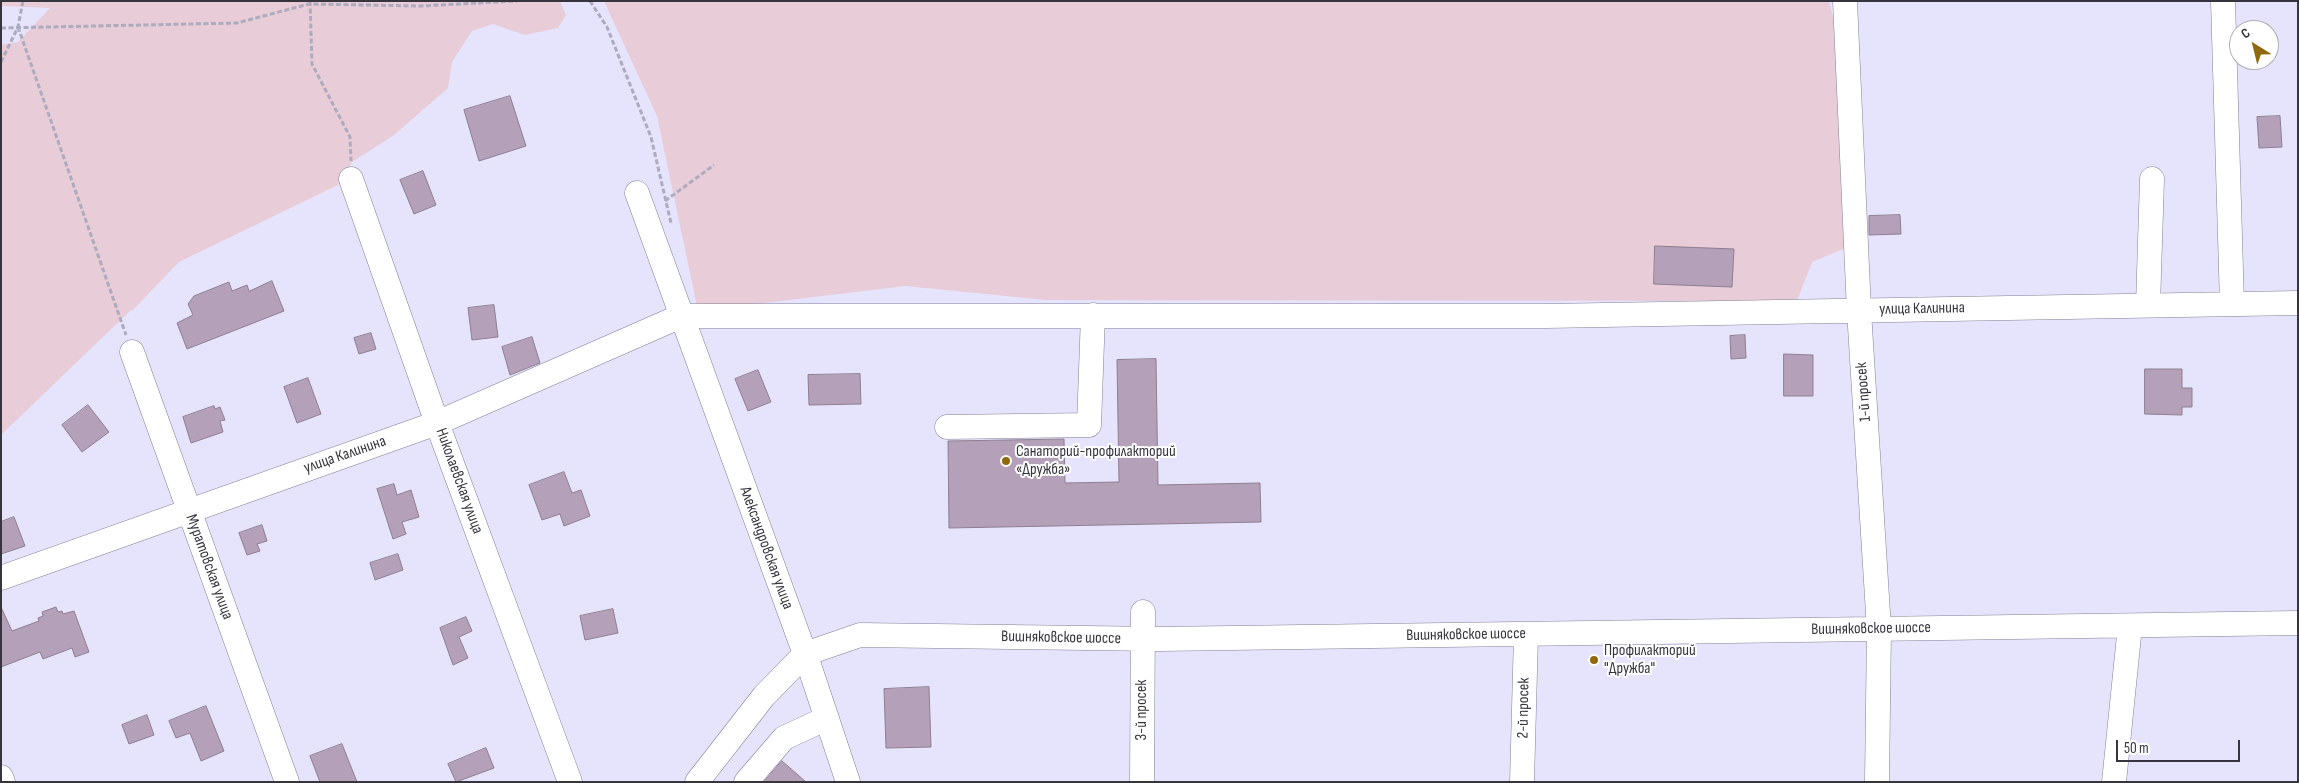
<!DOCTYPE html>
<meta charset="utf-8">
<style>
body{margin:0}
#map{position:relative;width:2299px;height:783px;overflow:hidden;background:#e6e4fc;font-family:"Sofia Sans Condensed",sans-serif}
canvas{display:block}
.frame{position:absolute;inset:0;border:2px solid #36353e;pointer-events:none}
.north{position:absolute;left:2229px;top:20px;width:50px;height:50px;box-sizing:border-box;background:#fff;border:1px solid #afaeb2;border-radius:50%;rotate:324deg;font-size:14px;font-weight:700;line-height:20px;text-align:center;color:#36353e}
.north::after{content:'';display:block;margin:auto;width:18px;height:22px;background:#90690e;clip-path:polygon(50% 0,100% 100%,50% 72%,0 100%)}
.scale{position:absolute;left:2116px;top:740px;width:124px;height:22px;box-sizing:border-box;border:2px solid #36353e;border-top:0;padding-left:6px;font-size:15px;line-height:18px;white-space:nowrap;color:#36353e;-webkit-text-stroke:4px #fff;paint-order:stroke}
</style>
<div id="map">
<canvas width="2299" height="783"></canvas>
<div class="frame"></div>
<div class="north">С</div>
<div class="scale">50 m</div>
</div>
<script>
const context = document.querySelector('canvas').getContext('2d');
context.lineJoin = 'round';
function fillPath(path, color) { context.fillStyle = color; context.fill(path, 'evenodd'); }
function trace(path, color, width, dash) { context.strokeStyle = color; context.lineWidth = width; context.lineCap = dash ? 'butt' : 'round'; context.setLineDash(dash || []); context.stroke(path); }
function label(font, color, halo, rows, align = 'center') {
  context.font = font + ' "Sofia Sans Condensed",sans-serif'; context.lineWidth = 4; context.setLineDash([]); context.textBaseline = 'middle'; context.strokeStyle = halo; context.fillStyle = color; for (const [text, x, y, turn = 0] of rows) {
    context.save(); context.translate(x, y); context.rotate((+turn || 0) * Math.PI / 180); context.textAlign = isNaN(turn) ? turn : align; if (halo) context.strokeText(text, 0, 0); context.fillText(text, 0, 0); context.restore();
  }
}
fillPath(new Path2D(`
 M1,1H560L566,15L558,28L525,35L493,24L472,31L452,62L448,88L394,135L352,162L340,184L179,262L132,311L131,310L1,435V45L18,42L50,8L1,6Z
 M604,1H1829L1838,37L1846,248L1812,262L1797,301L1046,300L905,286L698,311L657,116Z`), '#e8ccd8');
const building = new Path2D(`
 M510,96L526,146L479,161L464,110Z
 M2280,116L2282,147L2259,148L2257,117Z
 M423,171L436,205L414,214L400,180Z
 M1900,215L1901,234L1869,235V216Z
 M1655,246L1734,249L1732,287L1654,284Z
 M272,281L284,311L187,349L177,323L193,315L188,304L194,296L229,282L232,291L247,285L249,291Z
 M494,305L498,337L472,340L468,308Z
 M371,333L376,349L359,354L354,338Z
 M1745,335L1746,358L1731,359L1730,336Z
 M532,337L540,363L510,375L502,347Z
 M1784,354L1813,355V396H1784Z
 M1156,359L1158,485L1260,483L1261,522L949,528L948,441L1064,439L1065,483L1119,482L1117,360Z
 M2145,369H2182V388H2192V407H2182V415L2145,414Z
 M758,370L771,402L748,411L735,379Z
 M860,374L861,404L809,405L808,375Z
 M308,378L321,414L297,423L284,387Z
 M88,405L109,432L82,452L62,425Z
 M214,406L215,409L220,407L225,420L220,421L223,432L191,443L183,417Z
 M564,472L572,493L581,490L590,516L564,526L560,514L542,520L529,485Z
 M394,484L397,495L411,490L419,517L402,522L406,534L393,539L377,489Z
 M14,517L25,546L1,554V522Z
 M262,525L267,541L257,544L260,551L247,555L239,533Z
 M398,554L403,570L375,580L370,563Z
 M1,607L12,631L39,621L38,618L43,616L42,612L56,607L58,612L62,611L63,614L74,611L89,652L75,657L72,648L43,659L40,652L1,667Z
 M613,609L618,633L585,640L580,616Z
 M466,617L472,631L459,637L468,658L453,665L440,628Z
 M929,687L931,747L886,748L884,689Z
 M206,706L224,751L201,761L190,733L176,738L169,721Z
 M147,715L154,735L129,744L122,725Z
 M342,744L357,782H320L310,756Z
 M486,748L494,768L456,782L448,764Z
 M782,761L806,782H764Z`);
fillPath(building, '#b4a0b9');
trace(building, '#8d7e90', 1);
const minor = new Path2D(`
 M1845,1L1859,311L1879,629L1877,782
 M2223,1L2232,304
 M351,179L437,423L570,782
 M637,193L809,665L848,782
 M2148,305L2152,179
 M132,352L287,782
 M947,427L1089,425L1093,315
 M1,578L437,423L681,316H1546L2298,303
 M1,777L3,782
 M697,782L764,696L805,654L860,635L1160,639L2298,623
 M746,782L784,738L827,718
 M1142,782L1143,612
 M1522,782L1526,635
 M2114,782L2130,626`);
trace(minor, '#828096', 25);
trace(new Path2D(`
 M310,1L312,64L350,137L351,161
 M590,1L607,27L651,137L671,223
 M18,27L126,335
 M1,28L237,23L309,4L420,6L517,1
 M1,62L18,27L23,1
 M665,201L714,165`), '#adabbe', 3, [5, 2.5]);
trace(minor, '#fff', 24);
for (const [x, y, r, color] of [
 [1006,461,5,"#90690e"],
 [1594,660,5,"#90690e"]
]) { const dot = new Path2D(); dot.arc(x, y, r, 0, 2 * Math.PI); context.fillStyle = color; context.fill(dot); trace(dot, '#fff', 2); }
label('16px', '#36353e', '#fff', [
 ["улица Калинина",1922,309,-1],
 ["1-й просек",1864,392,-94],
 ["улица Калинина",345,455,-19],
 ["Николаевская улица",459,481,70],
 ["Александровская улица",766,548,70],
 ["Муратовская улица",209,567,70],
 ["Вишняковское шоссе",1871,629,-1],
 ["Вишняковское шоссе",1466,635,-1],
 ["Вишняковское шоссе",1061,638,1],
 ["2-й просек",1524,708,-89],
 ["3-й просек",1142,710,-90]
]);
label('16px', '#36353e', '#fff', [
 ["Санаторий-профилакторий",1016,452],
 ["«Дружба»",1016,470],
 ["Профилакторий",1604,651],
 ["\"Дружба\"",1604,669]
], 'left');
</script>
